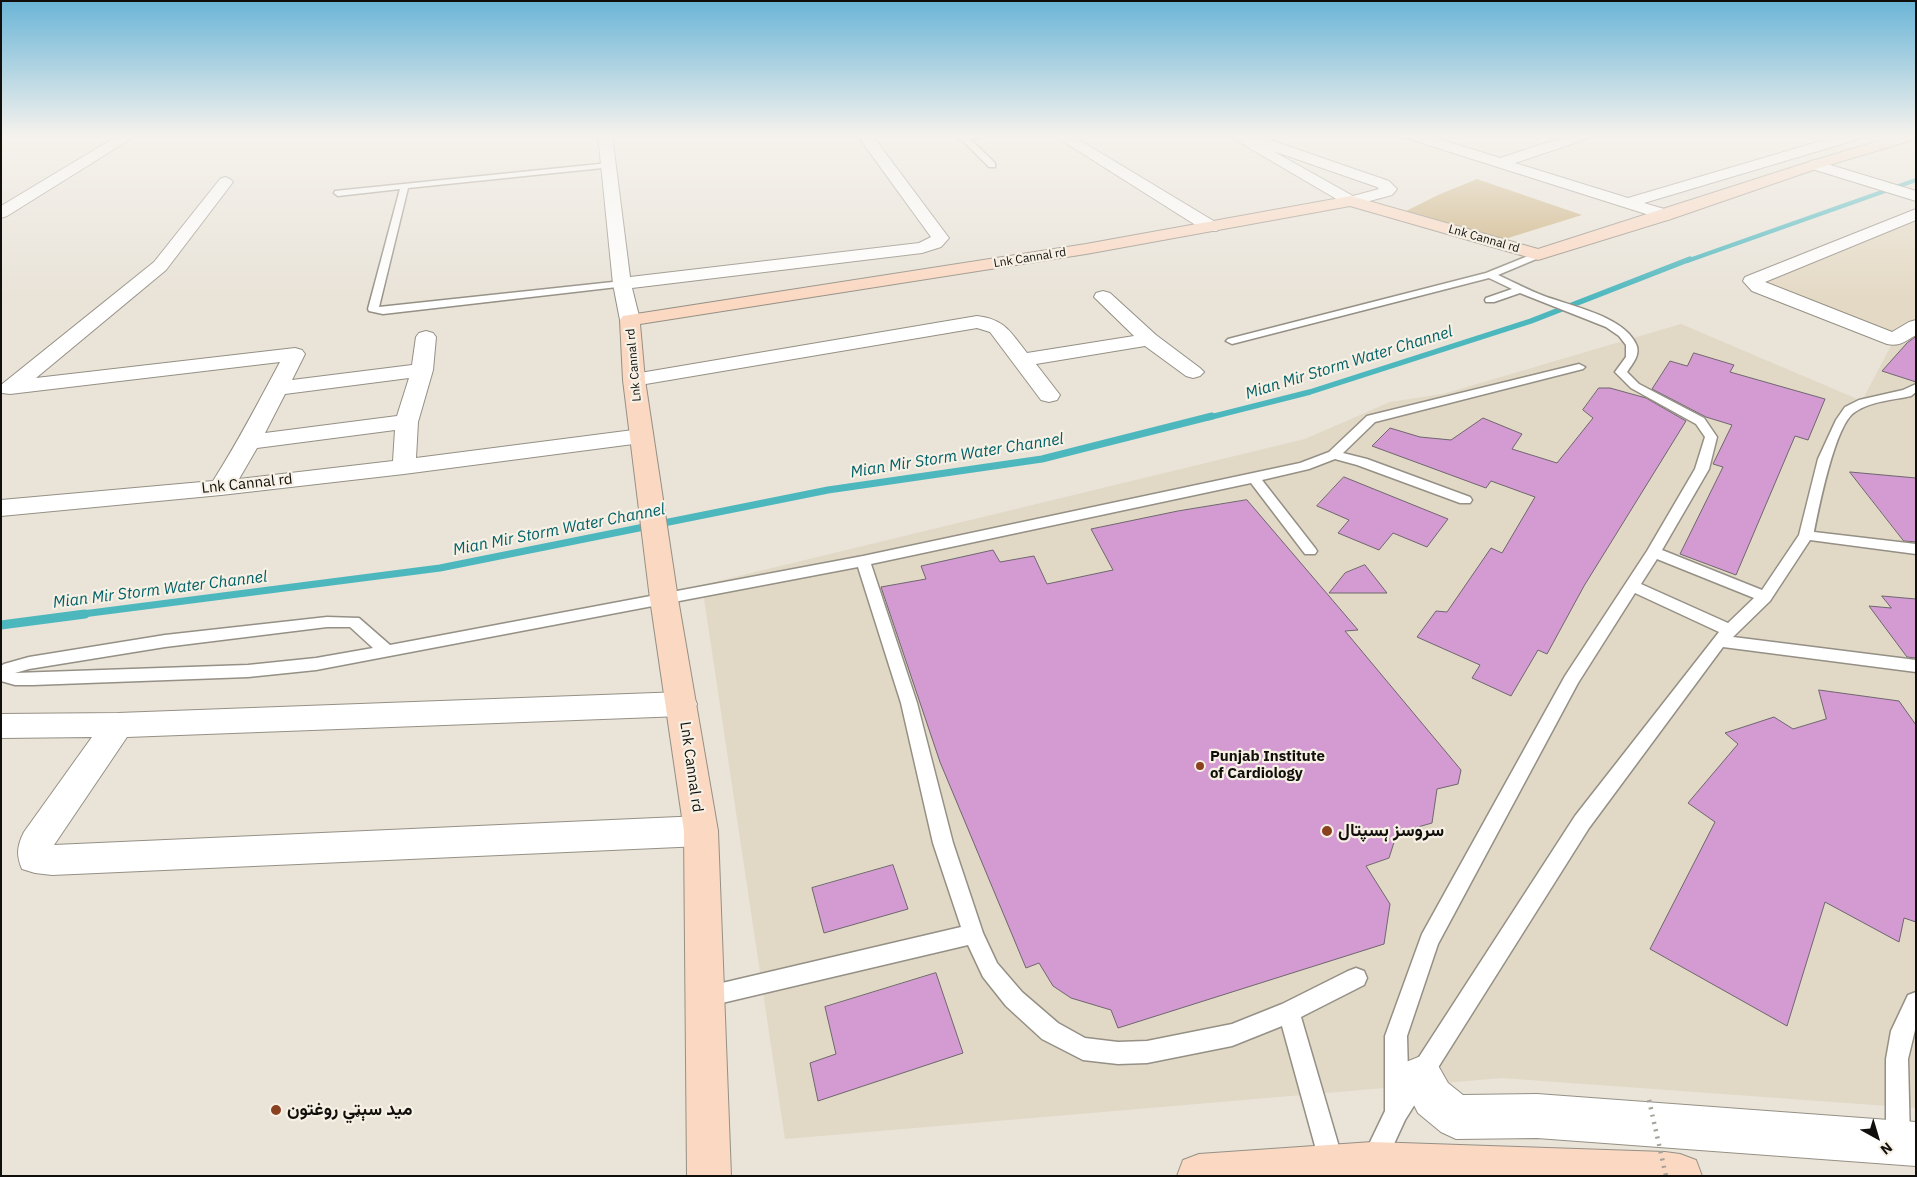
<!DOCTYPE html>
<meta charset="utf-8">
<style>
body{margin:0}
#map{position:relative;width:1917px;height:1177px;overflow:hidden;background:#e9e3d8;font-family:"IBM Plex Sans",sans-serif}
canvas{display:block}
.frame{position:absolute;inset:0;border:2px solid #110f0b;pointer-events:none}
.north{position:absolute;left:1852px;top:1112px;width:50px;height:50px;-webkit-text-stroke:4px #f6f0e5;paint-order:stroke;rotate:141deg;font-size:14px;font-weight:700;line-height:20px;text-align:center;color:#110f0b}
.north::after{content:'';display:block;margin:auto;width:18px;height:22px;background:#110f0b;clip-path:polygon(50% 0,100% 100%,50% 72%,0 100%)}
</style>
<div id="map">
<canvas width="1917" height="1177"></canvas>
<div class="frame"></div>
<div class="north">N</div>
</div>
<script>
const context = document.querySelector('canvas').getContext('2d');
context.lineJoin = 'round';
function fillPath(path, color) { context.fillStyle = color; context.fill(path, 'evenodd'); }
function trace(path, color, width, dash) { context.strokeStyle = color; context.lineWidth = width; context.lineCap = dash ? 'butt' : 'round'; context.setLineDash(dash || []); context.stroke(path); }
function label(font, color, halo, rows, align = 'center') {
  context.font = font + ' "IBM Plex Sans",Vazirmatn,sans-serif'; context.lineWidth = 4.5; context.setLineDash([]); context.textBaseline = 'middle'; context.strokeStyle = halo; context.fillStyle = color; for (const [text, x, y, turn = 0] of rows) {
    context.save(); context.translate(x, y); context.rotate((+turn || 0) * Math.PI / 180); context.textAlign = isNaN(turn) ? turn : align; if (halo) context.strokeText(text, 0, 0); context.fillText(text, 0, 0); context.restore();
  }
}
fillPath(new Path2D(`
 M1916,214V326L1894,340L1752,281Z`), '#e4d9c4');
fillPath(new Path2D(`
 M1681,324L1862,401L1894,340L1916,326V1108L1502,1078L785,1139L702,585L1305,439L1390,402L1443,394Z`), '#e1d8c6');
fillPath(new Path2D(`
 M1477,179L1582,215L1492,243L1398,215L1438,195Z`), '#cbb17f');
trace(new Path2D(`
 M1687,261L1916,180`), '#4db7be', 4.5);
trace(new Path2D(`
 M1207,418L1310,392L1531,321L1690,259`), '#4db7be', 5.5);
trace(new Path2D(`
 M75,615L440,568L828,490L1042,459L1212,416`), '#4db7be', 7);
trace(new Path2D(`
 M1,625L85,614`), '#4db7be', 9);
const building = new Path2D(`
 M1916,337V382L1882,371L1907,343Z
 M1694,353L1734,365L1730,372L1825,399L1808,440L1795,436L1736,575L1680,554L1723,467L1713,464L1732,425L1706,417L1652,389L1670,361L1687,366Z
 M1599,388H1610L1646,398L1686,421L1584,586L1547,654L1538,650L1511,696L1472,678L1480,665L1417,637L1436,611L1447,612L1491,548L1502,553L1535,497L1491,481L1486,488L1372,446L1390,428L1420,437L1451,440L1483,418L1522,434L1512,449L1557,463L1593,418L1583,410Z
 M1850,472L1916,478V542L1904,541Z
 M1344,477L1448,519L1427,547L1393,533L1379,550L1338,533L1349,520L1317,506Z
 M1247,500L1358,630L1345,631L1461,770L1458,784L1437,789L1432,823L1397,833L1389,858L1366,866L1390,904L1384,944L1118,1028L1111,1010L1071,998L1053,986L1039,963L1026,968L940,762L881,587L926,579L921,566L993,550L1000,562L1034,556L1047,584L1113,570L1091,529L1178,511Z
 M1365,565L1387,593H1329L1345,573Z
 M1882,596L1916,599V658L1907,657L1869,606L1891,608Z
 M1819,690L1899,701L1916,725V922L1904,918L1899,942L1825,902L1787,1026L1650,949L1715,822L1688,803L1738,744L1725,733L1774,717L1793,729L1826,719Z
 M893,865L908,909L824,933L812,888Z
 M936,973L963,1053L818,1101L810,1063L836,1054L825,1007Z`);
fillPath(building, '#d39bd1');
trace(building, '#6f676f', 1);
const lane = new Path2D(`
 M957,135H966L995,163V167H989Z
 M609,163H612V167L408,188L379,307L622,281L627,284L626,286L383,314L369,311L368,309L400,189L338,196L334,193L335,191Z
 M1538,252L1541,253V257L1498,275C1514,282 1528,290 1544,296C1571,306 1623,316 1636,344C1641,354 1633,363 1627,372L1639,384L1704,418L1717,437L1709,469L1662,550L1762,590L1799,535L1818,459L1836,420L1845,407L1859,400L1903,390L1916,384V392L1911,396C1893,400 1871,401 1855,412C1835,424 1819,507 1814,532L1916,544V554L1810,540L1770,601L1733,637L1916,660V672L1723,647L1589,828L1405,1120L1382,1170L1373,1173L1364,1170L1361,1161L1385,1111V1036L1422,934L1565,676L1647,551L1695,469L1705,437L1696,424L1631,388L1615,372L1626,357V345L1619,336L1606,327L1520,293L1494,302H1486L1485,300L1486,298L1512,289L1489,278L1232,344L1226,341L1228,339L1486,273ZM1657,559L1754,598L1728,623L1641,584ZM1635,593L1719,632L1575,816L1408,1074L1407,1036L1438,944L1578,683Z
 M1579,364L1585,367L1583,369L1375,422L1343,453L1367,459L1470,497L1472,500L1470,503H1460L1357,465L1335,459L1309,469L1262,480L1315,548L1317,551L1315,554H1305L1251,483L871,564L917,703L953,843L983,933L997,963L1022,992L1058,1023L1085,1038L1118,1042L1147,1041L1232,1024L1282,1004L1348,971L1356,968L1364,971L1367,978L1364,985L1301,1017L1344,1164L1341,1173L1333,1176L1323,1173L1320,1164L1282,1026L1232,1046L1147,1063L1118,1064L1083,1060L1042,1039L1006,1006L983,977L968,945L705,1007L697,1004L694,997L697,990L705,987L961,927L933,843L901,703L858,567L316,670L248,677L33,685H15L1,681V666L4,664L29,657L165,635L327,617L359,618L390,645L863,556L1300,463L1329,452L1367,416ZM327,627H350L373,648L316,658L248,665L15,673L29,669L165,647Z
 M1916,992V1026L1908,1059L1910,1140L1906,1148L1898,1152L1890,1148L1886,1140V1059L1891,1031L1908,995Z`);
const street = new Path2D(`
 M119,135H137L7,216L1,218V206Z
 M598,135H612L630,277L919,243L931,237L857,135H872L949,238L941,247L922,253L632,288L640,320L637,324L630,326L623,324L620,320L613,284Z
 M957,135H983L981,138L963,141L958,140Z
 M1053,135H1071L1217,223L1219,227L1217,231H1205Z
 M1227,135H1256L1389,181L1397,189L1392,195L1351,206L1345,204ZM1273,151L1377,187L1379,189L1353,196Z
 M1404,135H1427L1500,158L1570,135H1592L1590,138L1515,163L1628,198L1841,135H1864L1862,138L1644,203L1671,211L1673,215L1671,219L1665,220L1406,138Z
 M1814,160L1916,191V201L1809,168L1806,165L1809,162Z
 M225,177L230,179L233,182L166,270L36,378L295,348L302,350L305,354L292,380L412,365L416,337L419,333L426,331L433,333L436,337L433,370L418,422L416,458L641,429L649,431L653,436L649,441L641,443L404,474L221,495L1,516V500L213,481C238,442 259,401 280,362L10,394L2,393L1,385L154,262L220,179ZM409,378L397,416L265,433L285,394ZM395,430L393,461L239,479L257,448Z
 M1916,209V220L1765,282L1892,332L1909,322L1916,320V335C1906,341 1899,347 1887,344L1752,291L1743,281L1745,277Z
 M1103,291L1110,293L1156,335L1200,368L1204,372L1200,376L1193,378L1186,376L1145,346L1036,364L1060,395L1057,400L1049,402L1041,400L990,332L977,328L634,386L626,385L623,380L626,375L634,374L977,316C1005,319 1011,333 1027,353L1134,336L1094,297L1096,293Z
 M682,692L693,696L697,704L693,712L682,716L127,737L54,845L701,816L713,821L718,831L713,841L701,846L52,875L35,873L22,869C16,855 17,846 24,832L92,737L1,738V714L118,713Z
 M1421,1056L1436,1062L1448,1083L1463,1095L1537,1094L1916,1122V1166L1537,1138L1456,1139L1441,1132L1418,1113L1400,1077L1406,1062Z`);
const secondary = new Path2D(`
 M1898,135H1916V139L1819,168L1671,219L1538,260L1350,206L1086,254L640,324L645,380L678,599L718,831L731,1176H687L684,831L650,599L623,380L620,320L623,316L1086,244L1351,196L1538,249L1809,162Z
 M1372,1142L1665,1152L1680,1154L1696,1160L1702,1176H1177L1183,1160L1199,1154Z`);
trace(lane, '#959085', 3);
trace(street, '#959085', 2);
trace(secondary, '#959085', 2);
fillPath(lane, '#fff');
fillPath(street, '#fff');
fillPath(secondary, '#fbd8c2');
trace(new Path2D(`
 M1649,1100L1666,1176`), '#a7a299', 4.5, [2, 5.5]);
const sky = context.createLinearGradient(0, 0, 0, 300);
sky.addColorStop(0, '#6ab5d7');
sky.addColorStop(0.45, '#f5f2ed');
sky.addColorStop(1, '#f5f2ed00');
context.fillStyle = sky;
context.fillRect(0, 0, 1917, 300);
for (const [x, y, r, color] of [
 [1200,766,5,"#894120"],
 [1327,831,6,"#894120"],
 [276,1110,6,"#894120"]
]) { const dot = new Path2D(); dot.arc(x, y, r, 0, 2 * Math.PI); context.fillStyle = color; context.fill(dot); trace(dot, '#f6f0e5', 2); }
label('12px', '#110f0b', '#f6f0e5', [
 ["Lnk Cannal rd",1484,239,16],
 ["Lnk Cannal rd",1030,258,-9],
 ["Lnk Cannal rd",634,365,-95]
]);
label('15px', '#110f0b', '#f6f0e5', [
 ["Lnk Cannal rd",247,484,-6],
 ["Lnk Cannal rd",691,767,82]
]);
label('bold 15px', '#110f0b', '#f6f0e5', [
 ["Punjab Institute",1210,757],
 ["of Cardiology",1210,774]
], 'left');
label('italic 16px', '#016167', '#f6f0e5', [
 ["Mian Mir Storm Water Channel",1349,363,-17],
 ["Mian Mir Storm Water Channel",957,456,-9],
 ["Mian Mir Storm Water Channel",559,530,-11],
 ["Mian Mir Storm Water Channel",160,590,-7]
]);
label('bold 18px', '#110f0b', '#f6f0e5', [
 ["سروسز ہسپتال",1338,831],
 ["مید سېټي روغتون",287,1110]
], 'left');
</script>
